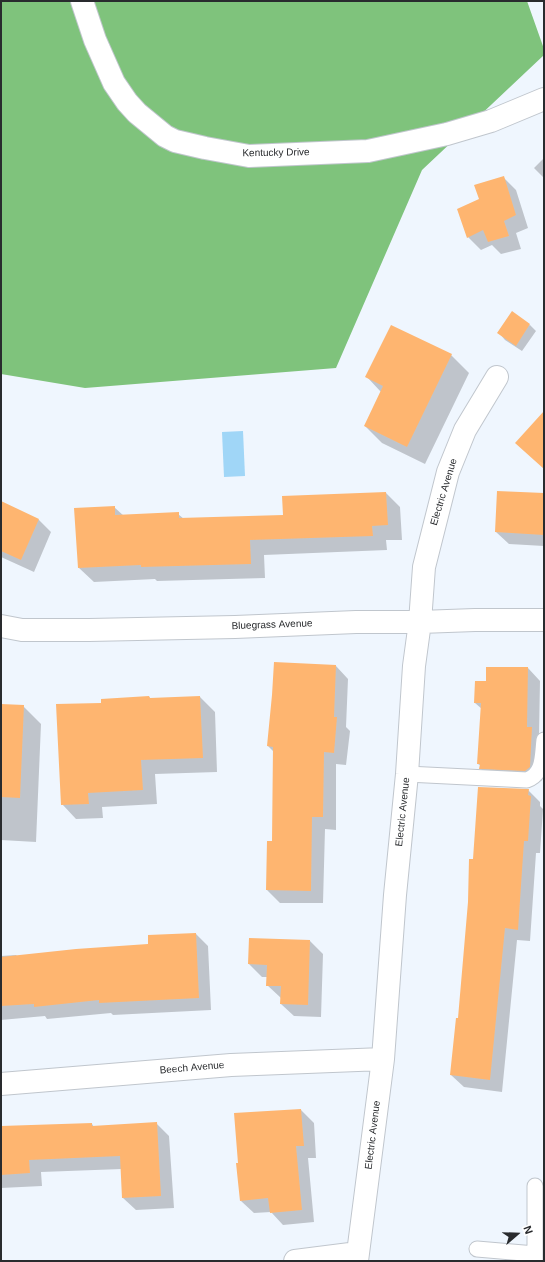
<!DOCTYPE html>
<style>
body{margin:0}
#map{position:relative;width:545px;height:1262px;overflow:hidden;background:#eff6fe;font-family:Helvetica,sans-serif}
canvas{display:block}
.frame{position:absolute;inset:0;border:2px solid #292b2e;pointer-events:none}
.north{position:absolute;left:497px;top:1214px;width:40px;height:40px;-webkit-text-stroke:3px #fff;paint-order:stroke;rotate:70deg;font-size:11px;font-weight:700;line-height:16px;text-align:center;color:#292b2e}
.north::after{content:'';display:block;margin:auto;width:14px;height:18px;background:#292b2e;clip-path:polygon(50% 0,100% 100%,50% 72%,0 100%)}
</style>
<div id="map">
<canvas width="545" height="1262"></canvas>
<div class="frame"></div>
<div class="north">N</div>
</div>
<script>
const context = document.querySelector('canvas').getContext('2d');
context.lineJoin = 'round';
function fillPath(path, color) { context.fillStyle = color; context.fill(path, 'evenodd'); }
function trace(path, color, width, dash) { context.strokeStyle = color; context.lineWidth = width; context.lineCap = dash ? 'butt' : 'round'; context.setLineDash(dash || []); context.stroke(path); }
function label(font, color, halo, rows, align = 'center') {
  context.font = font + ' Helvetica,sans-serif'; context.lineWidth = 3.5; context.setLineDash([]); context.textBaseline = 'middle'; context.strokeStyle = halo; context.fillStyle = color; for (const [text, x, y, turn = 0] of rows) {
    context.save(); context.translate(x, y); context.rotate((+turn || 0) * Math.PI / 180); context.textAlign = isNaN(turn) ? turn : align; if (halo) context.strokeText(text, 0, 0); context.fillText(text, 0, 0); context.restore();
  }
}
fillPath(new Path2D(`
 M1,1H527L544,49V55L422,170L336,368L85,388L1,374Z`), '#7fc37c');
fillPath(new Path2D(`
 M243,431L245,476L224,477L222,432Z`), '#a0d6f7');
fillPath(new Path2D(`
 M544,158V178L534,168Z
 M504,178L516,190L528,228L516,233L521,249L501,254L492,245L481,250L468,237L459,210L480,200Z
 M530,325L536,331L522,351L505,340L499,333Z
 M451,355L469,373L425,464L382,443L365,426L381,392L367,377Z
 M386,493L400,507L402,540H386L387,550L264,555L265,578L157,581L155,579L94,582L79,568L114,507L124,516L178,514L184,519L284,516Z
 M544,494V546L509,544L496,532Z
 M1,502L39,520L51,532L34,572L1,557Z
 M336,666L348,679L346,727L350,731L346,765L336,764V830L325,829L323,903H280L267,890L273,842L274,752L268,746Z
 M528,668L540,681L539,736L544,749L542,780L538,783L493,781L480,768L481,766L478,764L482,709L475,703L486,682Z
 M149,697L151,699L200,697L215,712L217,772L155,774L157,804L102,807L103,818L76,819L62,804L102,704Z
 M1,705L23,706L41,724L36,842L1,840Z
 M528,790L540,802V806L543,809L540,853H536L530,941L517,940L502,1092L464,1087L451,1075L459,1019L474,861Z
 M196,934L208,946L211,1010L113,1015L111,1013L47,1019L45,1016L1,1020V956L16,955L17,956L149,945Z
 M310,941L323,954L321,1017L294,1016L281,1004V998L267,985L268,977H262L249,964Z
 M301,1110L314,1123L316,1158H308L314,1222L283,1225L271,1212L254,1213L241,1201Z
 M156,1123L169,1136L174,1208L136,1210L123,1198L122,1169L41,1172L42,1186L1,1188V1127L92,1124L94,1127Z`), '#0003');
fillPath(new Path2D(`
 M504,176L516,215L504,221L509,236L488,242L483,230L467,238L457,209L479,199L474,185Z
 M512,311L530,324L516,346L497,333Z
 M391,325L452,354L407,447L364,426L383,386L365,377Z
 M544,411V469L515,443Z
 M497,491L544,493V535L495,532Z
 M386,492L388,525L372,526L373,536L250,540L251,564L141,567V565L78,568L74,508L115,506V515L179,512V518L283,515L282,496Z
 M1,501L39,519L21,560L1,551Z
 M274,662L336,665L334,717H337L334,753L324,752L323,817H312L311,891L266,890L267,841H272L273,747L267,746L272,695Z
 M486,667H528L527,727H532L530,767L525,771L479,769L480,764H477L481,703H474L475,681H486Z
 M149,696L150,698L200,696L203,758L141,760L143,790L88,793L89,804L61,805L56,704L101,703V699Z
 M1,704L24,705L20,798L1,797Z
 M478,787L529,789L528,795L531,796L528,841H524L518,930L505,928L490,1080L450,1075L456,1018H458L468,902L469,859H473Z
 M196,933L199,998L99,1003V1000L34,1007V1004L1,1006V957L76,949L148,944V935Z
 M249,938L310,940L308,1005L280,1004L281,986H266L267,965L248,964Z
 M301,1109L304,1146H296L302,1210L270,1213L268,1198L240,1201L236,1163H238L234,1113Z
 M157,1122L161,1196L122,1198L120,1156L29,1160L30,1173L1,1175V1126L92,1123V1126Z`), '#feb570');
const lane = new Path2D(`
 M407,774L527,780C544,774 542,755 544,740
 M535,1186V1261
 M477,1249L535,1254`);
const street = new Path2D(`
 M82,1L95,40L114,83L127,102L137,113L165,136L175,141L205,148L249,156L368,151L447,134L491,121L544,99
 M1,626L22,630H89L235,627L356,622H420L475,620H544
 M1,1084L231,1065L383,1059
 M295,1261L358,1253
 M357,1261L383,1059L395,895L407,774L414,666L420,622L424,567L448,472L465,430L497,377`);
trace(lane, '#c0c6cd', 17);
trace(street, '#c0c6cd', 24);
trace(lane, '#fff', 15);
trace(street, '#fff', 22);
label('10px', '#292b2e', '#fff', [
 ["Kentucky Drive",276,153,-1],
 ["Electric Avenue",444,492,-73],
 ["Bluegrass Avenue",272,625,-2],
 ["Electric Avenue",403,812,-84],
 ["Beech Avenue",192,1068,-5],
 ["Electric Avenue",373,1135,-83]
]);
</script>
